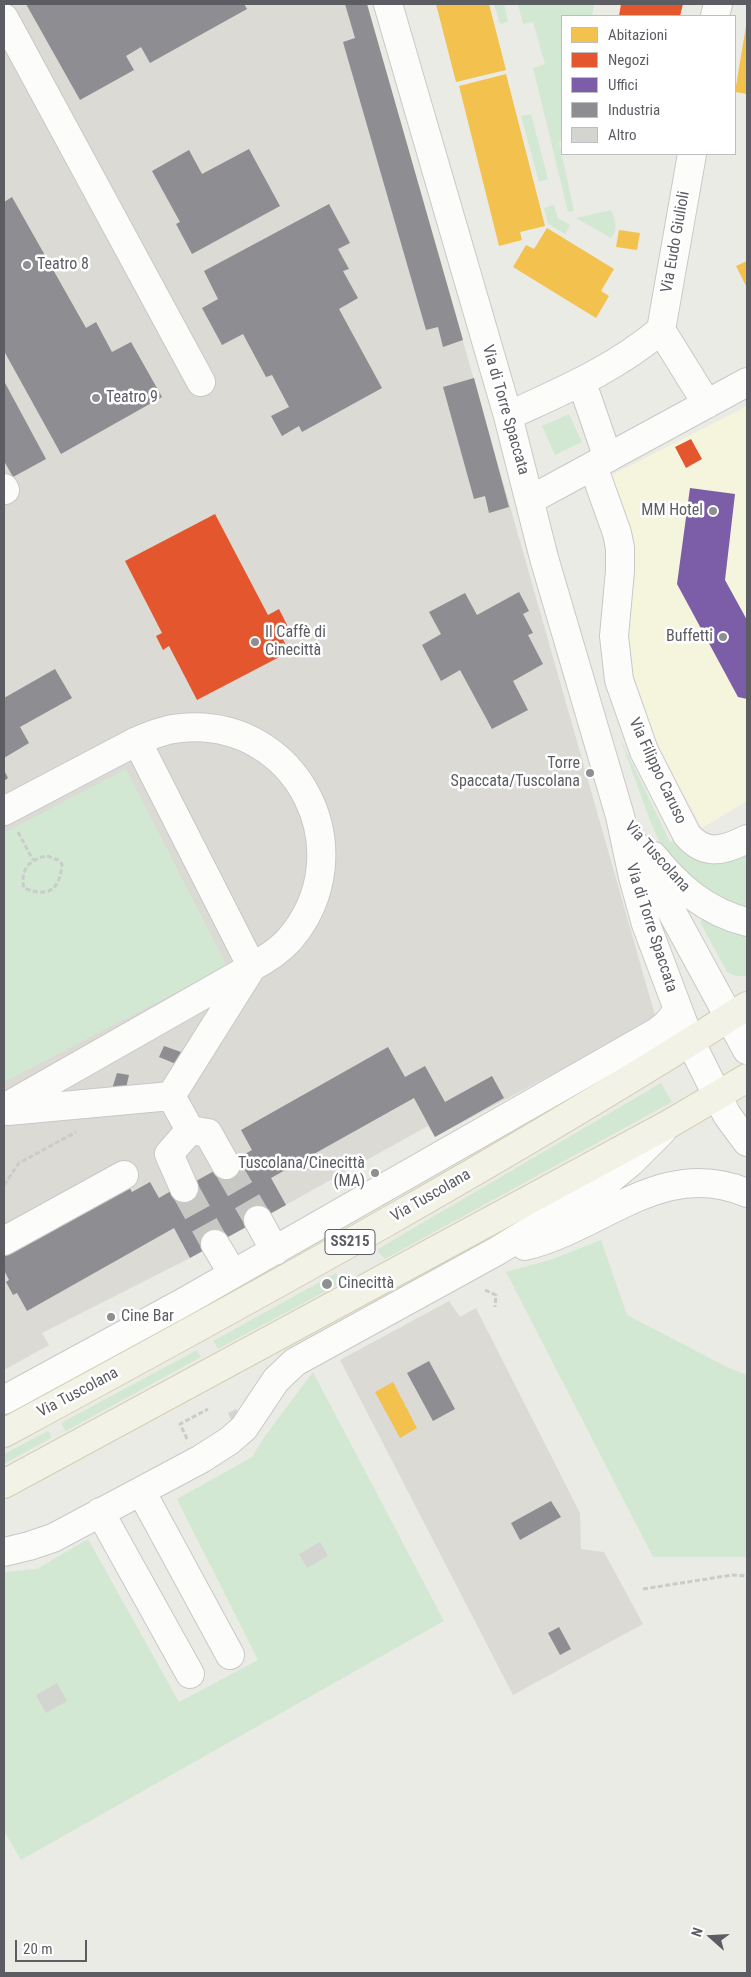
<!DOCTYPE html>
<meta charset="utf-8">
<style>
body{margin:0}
#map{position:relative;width:751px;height:1977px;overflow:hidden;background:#ebebe5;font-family:"Roboto Condensed",sans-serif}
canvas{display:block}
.frame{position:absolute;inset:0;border:5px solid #5b5d63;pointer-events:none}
.legend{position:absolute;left:561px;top:15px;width:175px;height:140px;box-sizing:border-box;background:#fff;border:1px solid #bdbec1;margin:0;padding:6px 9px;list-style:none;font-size:15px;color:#5b5d63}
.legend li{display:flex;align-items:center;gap:10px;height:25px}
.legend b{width:25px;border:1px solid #bdbec1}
.north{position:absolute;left:686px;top:1912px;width:50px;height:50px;-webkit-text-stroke:4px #fff;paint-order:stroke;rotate:289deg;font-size:14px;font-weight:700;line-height:20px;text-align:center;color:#5b5d63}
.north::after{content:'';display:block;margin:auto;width:18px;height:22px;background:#5b5d63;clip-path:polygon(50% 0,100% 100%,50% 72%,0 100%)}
.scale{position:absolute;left:15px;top:1940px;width:72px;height:22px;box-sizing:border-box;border:2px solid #5b5d63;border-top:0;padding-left:6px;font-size:15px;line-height:18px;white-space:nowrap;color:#5b5d63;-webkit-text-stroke:4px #fff;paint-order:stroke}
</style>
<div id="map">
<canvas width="751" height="1977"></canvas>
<div class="frame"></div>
<ul class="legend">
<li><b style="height:14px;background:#f2c14e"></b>Abitazioni</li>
<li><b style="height:14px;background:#e4572e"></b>Negozi</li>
<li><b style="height:14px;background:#7b5ea7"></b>Uffici</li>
<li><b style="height:14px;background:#8d8d92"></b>Industria</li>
<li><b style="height:14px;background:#d4d4d0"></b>Altro</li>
</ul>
<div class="north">N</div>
<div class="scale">20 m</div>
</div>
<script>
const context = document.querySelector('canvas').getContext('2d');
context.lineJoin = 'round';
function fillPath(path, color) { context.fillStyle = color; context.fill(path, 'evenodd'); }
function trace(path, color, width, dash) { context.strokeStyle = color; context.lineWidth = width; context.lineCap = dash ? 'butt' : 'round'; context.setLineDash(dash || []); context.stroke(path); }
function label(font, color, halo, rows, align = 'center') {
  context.font = font + ' "Roboto Condensed",sans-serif'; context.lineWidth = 5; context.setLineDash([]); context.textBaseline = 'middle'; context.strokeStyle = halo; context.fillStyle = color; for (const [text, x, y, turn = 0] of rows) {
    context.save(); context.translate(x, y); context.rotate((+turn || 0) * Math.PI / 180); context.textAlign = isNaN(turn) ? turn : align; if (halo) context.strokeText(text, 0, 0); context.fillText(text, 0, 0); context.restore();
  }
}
fillPath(new Path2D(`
 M747,406V801L702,828L644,720L631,674L610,476Z`), '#f5f4dd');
fillPath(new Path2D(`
 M4,4H367L656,1019L435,1137L428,1126L190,1258L42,1333L49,1345L4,1370Z
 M449,1301L460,1317L476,1308L580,1513L581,1549L604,1552L643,1624L513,1695L340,1360Z`), '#dbdad5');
fillPath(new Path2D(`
 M494,4H504L508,22L500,24Z
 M518,4H594L592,16H562V141L559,142L574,211L568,212L533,68L545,64L533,22L523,24Z
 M531,114L548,179L539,182L521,116Z
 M554,205L558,218L570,225L565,234L548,224L544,208Z
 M611,210C615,220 619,229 611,238L576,218Z
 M569,414L582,442L555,455L542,426Z
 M620,738L670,842L680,835C705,858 711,871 745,855L747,858V910L708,893L671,857L659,841L651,823Z
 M126,769L227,966L4,1082V833Z
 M704,918L747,934V976H736L727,972L700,922Z
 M661,1083L672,1102L385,1259L378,1252V1249Z
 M601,1240L627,1315L729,1368L747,1375V1557H653L506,1272L553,1259Z
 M336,1273L341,1283L218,1349L213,1341Z
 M197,1350L201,1357L66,1431L61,1423Z
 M313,1372L444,1621L21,1860L4,1831V1572L37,1569L88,1539L179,1702L258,1660L177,1499L252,1457L265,1436Z
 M48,1431L50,1433L51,1438L4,1464V1454Z`), '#d3e8d3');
fillPath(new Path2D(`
 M436,4H489L506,70L456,82Z
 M746,26H747V94L735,92Z
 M506,74L545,226L520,232L522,240L499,246L459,86Z
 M547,228L614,269L601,291L609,296L596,318L513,267L526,245L534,249Z
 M619,230L640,233L637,250L616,247Z
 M747,261V288L736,266Z
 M393,1382L417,1428L400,1438L375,1392Z`), '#f2c14e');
fillPath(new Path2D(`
 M621,4H683L680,16H619Z
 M691,439L702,459L686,468L675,447Z
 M215,514L268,615L279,609L291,633L282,637L289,652L197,700L169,646L163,650L156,636L162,633L125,561Z`), '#e4572e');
fillPath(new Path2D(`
 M690,488L735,494L725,580L747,620V699L738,697L677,584Z`), '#7b5ea7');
fillPath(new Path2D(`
 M26,4H244L247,9L150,63L141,47L126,56L134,70L80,100Z
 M345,4H367L463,340L443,347L438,327L426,330L343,42L355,38Z
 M249,149L280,206L192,254L176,224L180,222L152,171L189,150L202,174Z
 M12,197L86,328L96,322L112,352L131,342L162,397L61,454L4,351V202Z
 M329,204L350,243L338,249L349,269L343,271L358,298L339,309L382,388L302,432L299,426L282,436L271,416L289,407L272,375L266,377L243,334L222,345L202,308L218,299L204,271Z
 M474,378L509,507L489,513L485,496L474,499L443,387Z
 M4,381L46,459L13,477L4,461Z
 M519,592L529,611L523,614L533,633L528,635L543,664L513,681L528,710L492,729L460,670L441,681L422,645L441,634L429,612L465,593L477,615Z
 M55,669L72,698L20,727L29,743L4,758V698Z
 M4,770L8,778L4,781Z
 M164,1046L181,1052L176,1064L159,1057Z
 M388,1047L405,1077L425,1066L445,1102L492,1076L504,1098L435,1137L414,1098L271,1178L286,1205L190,1258L174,1228L27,1311L17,1293L13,1295L6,1282L9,1280L4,1270V1257L129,1187L132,1192L150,1182L159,1198L176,1188L178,1191L252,1150L241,1130Z
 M117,1073L129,1075L125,1092L112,1089Z
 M429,1361L455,1409L433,1421L407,1373Z
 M551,1501L561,1517L520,1540L511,1523Z
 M559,1627L571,1649L560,1655L548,1633Z`), '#8d8d92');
fillPath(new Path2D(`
 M362,1171L364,1174L351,1181L350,1178Z
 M236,1409L240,1417L232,1421L228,1413Z
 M320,1542L328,1556L307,1568L299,1554Z
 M57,1683L67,1701L46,1713L36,1695Z`), '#d4d4d0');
trace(new Path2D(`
 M226,1165L258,1220
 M184,1188L215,1244`), '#c7c8c4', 28, [28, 14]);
const minor = new Path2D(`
 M388,4L508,416L544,558L620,816L633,877L646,924L690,1041L727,1115L747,1142
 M715,16L718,4
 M4,18L201,382
 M661,330L692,154
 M661,330L707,404
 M582,383L608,458
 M508,416C564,390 613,370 661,330
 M593,466L617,533L620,548V571L614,636L619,680L644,751L687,835C705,856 724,851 747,839
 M4,488L5,490
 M530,500L747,382
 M137,741C151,735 166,729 181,728C298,717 365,852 289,940C278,952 265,960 252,967L171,1096L190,1130L169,1154L184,1188
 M4,811L137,741L252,967L4,1108
 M636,846L747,1050
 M653,856C679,888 707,912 747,922
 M8,1111L171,1096
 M190,1130L208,1133L226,1165
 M258,1220L275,1251
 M4,1241L124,1175
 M215,1244L233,1274
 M525,1246C603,1227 663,1157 747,1193
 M4,1400L184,1302L657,1032L667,1024L678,1010
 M141,1491L230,1655
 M100,1512L190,1674
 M4,1552L29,1546L53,1538L201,1459L229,1441L244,1428L276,1380L295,1362L497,1251L543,1223L608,1181L631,1162L662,1131`);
const major = new Path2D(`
 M4,1433C255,1297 506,1160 747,1006
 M4,1484L669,1124L747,1078`);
trace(minor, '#c8c9c7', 30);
trace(major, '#d3d0b2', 30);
trace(new Path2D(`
 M18,832L33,860
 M47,856L58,860L62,864C60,890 48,898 24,888C20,870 29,859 47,856Z
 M4,1185L19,1163L76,1132
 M485,1290L496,1295L495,1307
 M187,1439L180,1424L208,1409
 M643,1589L732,1575L747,1576`), '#c8ccca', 3, [5, 2.5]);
trace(minor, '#fcfcfb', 28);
trace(major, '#f2f2e7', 28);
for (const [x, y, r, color] of [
 [27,265,5,"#8d8f90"],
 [96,398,5,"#8d8f90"],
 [713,511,5,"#8d8f90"],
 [723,637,5,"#8d8f90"],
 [255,642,5,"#8d8f90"],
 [590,773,5,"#8d8f90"],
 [375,1173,5,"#8d8f90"],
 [327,1284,6,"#8d8f90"],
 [111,1317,5,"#8d8f90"]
]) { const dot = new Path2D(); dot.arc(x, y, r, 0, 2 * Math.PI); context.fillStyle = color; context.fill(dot); trace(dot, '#fff', 2); }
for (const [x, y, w] of [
 [350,1242,50]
]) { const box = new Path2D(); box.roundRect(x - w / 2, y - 12.5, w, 25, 4); context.fillStyle = '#fff'; context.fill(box); trace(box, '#5b5d63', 1); }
label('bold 15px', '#5b5d63', null, [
 ["SS215",350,1242]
]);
label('16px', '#5b5d63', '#fff', [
 ["Via Eudo Giulioli",676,242,-80],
 ["Via di Torre Spaccata",505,410,74],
 ["Via Filippo Caruso",657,771,65],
 ["Via Tuscolana",657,857,48],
 ["Via di Torre Spaccata",651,928,72],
 ["Via Tuscolana",431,1196,-30],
 ["Via Tuscolana",78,1393,-28]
]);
label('16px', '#5b5d63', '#fff', [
 ["Teatro 8",37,265],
 ["Teatro 9",106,398],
 ["MM Hotel",703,511,"right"],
 ["Il Caffè di",265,633],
 ["Cinecittà",265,651],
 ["Buffetti",713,637,"right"],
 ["Torre",580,764,"right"],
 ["Spaccata/Tuscolana",580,782,"right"],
 ["Tuscolana/Cinecittà",365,1164,"right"],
 ["(MA)",365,1182,"right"],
 ["Cinecittà",338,1284],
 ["Cine Bar",121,1317]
], 'left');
</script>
